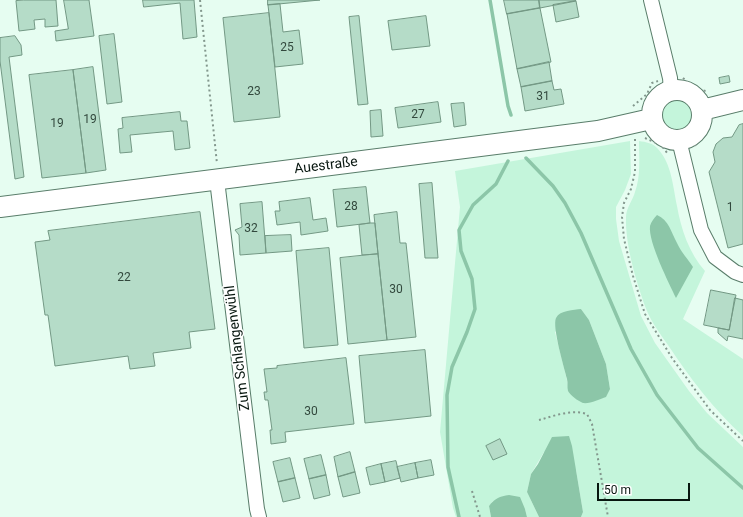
<!DOCTYPE html>
<meta charset="utf-8">
<style>
body{margin:0}
#map{position:relative;width:743px;height:517px;overflow:hidden;background:#e6fdf1;font-family:Roboto,sans-serif}
canvas{display:block}
.scale{position:absolute;left:597px;top:483px;width:93px;height:18px;box-sizing:border-box;border:2px solid #07160f;border-top:0;padding-left:5px;font-size:12px;line-height:14px;white-space:nowrap;color:#07160f;-webkit-text-stroke:3px #fff;paint-order:stroke}
</style>
<div id="map">
<canvas width="743" height="517"></canvas>
<div class="scale">50 m</div>
</div>
<script>
const context = document.querySelector('canvas').getContext('2d');
context.lineJoin = 'round';
function fillPath(path, color) { context.fillStyle = color; context.fill(path, 'evenodd'); }
function trace(path, color, width, dash) { context.strokeStyle = color; context.lineWidth = width; context.lineCap = dash ? 'butt' : 'round'; context.setLineDash(dash || []); context.stroke(path); }
function label(font, color, halo, rows, align = 'center') {
  context.font = font + ' Roboto,sans-serif'; context.lineWidth = 3; context.setLineDash([]); context.textBaseline = 'middle'; context.strokeStyle = halo; context.fillStyle = color; for (const [text, x, y, turn = 0] of rows) {
    context.save(); context.translate(x, y); context.rotate((+turn || 0) * Math.PI / 180); context.textAlign = isNaN(turn) ? turn : align; if (halo) context.strokeText(text, 0, 0); context.fillText(text, 0, 0); context.restore();
  }
}
fillPath(new Path2D(`
 M660 115a16 16 0 1 1 32 0a16 16 0 1 1-32 0Z
 M630,141L631,174L625,190L616,207V219L619,241L641,316L655,343L689,391L707,413L743,447V517H581L583,512L576,470L544,452L531,474L527,492L539,517H527L525,509L493,501L489,506L491,517H456L453,508L440,432L460,207L455,171ZM581,309L589,320L606,364L610,389L569,392L567,380L555,332Z
 M639,141C646,142 653,143 658,149C672,164 673,188 677,206C681,229 689,253 705,271L683,319L743,359V436C714,410 689,377 668,345C661,335 652,323 647,311C637,285 625,245 626,217C626,208 633,200 635,192C641,176 639,157 639,141Z`), '#c4f5db');
fillPath(new Path2D(`
 M657,215C669,220 671,232 677,243C681,252 688,259 693,267L676,298C669,283 648,242 650,226C651,222 654,218 657,215Z
 M581,309L589,320L606,364L610,389L606,397C600,399 590,404 583,403C578,401 570,395 568,391C567,387 568,383 567,379C564,367 552,327 556,318C560,310 574,310 581,309Z
 M569,436L572,446L583,512L581,517H539L527,492L531,474L538,464L552,437Z
 M509,495L520,497L525,509L527,517H491L489,506C494,499 500,496 509,495Z`), '#8cc6a8');
trace(new Path2D(`
 M490,0L508,106L511,115
 M526,158L553,186L565,203L581,233L631,349L657,395L698,448L743,488
 M459,517L448,467L447,395L452,367L467,332L475,309L472,279L461,251L459,230L473,205L496,184L508,161`), '#8cc6a8', 3.5);
const building = new Path2D(`
 M24,0H56L58,26L45,27V19L34,20L35,29L19,31L16,1Z
 M64,0H89L94,36L56,41L55,31L68,29Z
 M143,0H194L197,37L183,39L180,3L144,7Z
 M268,0H320L268,5Z
 M504,0H539L540,8L507,14Z
 M539,0H575L576,1L540,8Z
 M576,1L579,17L556,22L553,5Z
 M280,4L283,32L299,30L303,64L275,67L268,5Z
 M540,8L551,62L517,69L507,14Z
 M269,13L280,117L234,122L223,18Z
 M359,16L368,104L358,105L349,17Z
 M426,16L430,46L392,50L388,21Z
 M114,34L122,102L107,104L99,36Z
 M15,36L21,45L22,55L9,57L24,177L15,179L0,61V38Z
 M549,62L552,81L521,87L517,69Z
 M93,67L106,170L86,173L73,70Z
 M73,70L86,173L42,178L29,75Z
 M729,76L730,82L720,84L719,78Z
 M552,81L554,90L561,89L564,104L525,111L521,87Z
 M438,102L441,122L398,128L395,108Z
 M464,103L466,125L454,127L451,104Z
 M381,110L383,136L371,137L370,111Z
 M180,112L181,121H187L190,148L175,150L173,131L130,135L132,152L120,153L118,129L123,128L122,118Z
 M743,124V244L728,248L709,172L715,162L713,152L716,144L723,138L732,137L739,125Z
 M432,183L438,258H425L419,184Z
 M366,187L370,223L337,227L333,190Z
 M310,198L313,220L326,218L328,231L301,235L300,222L277,225L275,211H280L279,202Z
 M262,202L266,253L240,255L239,235L235,230L242,227L240,204Z
 M200,212L215,329L189,332L191,348L153,353L155,366L130,369L128,356L55,366L48,315H45L35,242L50,240L48,231Z
 M397,212L400,243H406L416,337L387,340L374,215Z
 M370,223H375L378,254L362,255L359,225Z
 M291,235L292,251L266,253L265,236Z
 M329,248L338,345L304,348L296,251Z
 M378,254L387,340L348,344L340,258Z
 M711,290L736,295L729,330L704,325Z
 M735,298L743,300V339L728,336L727,341L718,333V328L729,330Z
 M425,350L431,416L365,423L359,356Z
 M346,358L354,424L285,432L286,442L271,444L270,430H272L268,400H265L264,392H267L264,369L277,368V366Z
 M500,439L507,454L493,460L486,446Z
 M350,452L355,472L338,477L334,457Z
 M321,455L326,475L309,479L304,459Z
 M290,458L295,478L278,482L273,462Z
 M431,460L434,475L418,478L415,463Z
 M396,461L400,478L385,482L381,464Z
 M415,463L418,478L401,482L397,467Z
 M381,464L385,482L370,485L366,468Z
 M355,472L360,493L343,497L338,477Z
 M326,475L330,495L314,499L309,479Z
 M295,478L300,498L283,502L278,482Z`);
fillPath(building, '#b5dcc8');
trace(building, '#739884', 1);
const street = new Path2D(`
 M651,0L670,78L671,90
 M679,140L701,230L715,257L735,272L743,275
 M217,180L257,509L259,517`);
const secondary = new Path2D(`
 M652 115a25 25 0 1 1 50 0a25 25 0 1 1-50 0Z
 M702,110L743,100
 M0,207L598,131L651,119`);
trace(street, '#597d6a', 16);
trace(secondary, '#597d6a', 22);
trace(new Path2D(`
 M200,0L217,164
 M683,78L695,89L706,91
 M633,106L647,94L652,83L658,81
 M645,138L661,145L668,154
 M635,139V172L631,189L624,203L622,217L624,239L633,276L645,314L672,358L710,410L743,441
 M695,146L699,135L709,125
 M539,420C554,416 571,409 587,414L592,424L608,517
 M472,491L480,517`), '#83978d', 2, [2, 3]);
trace(street, '#fff', 14);
trace(secondary, '#fff', 20);
label('12px', '#32483d', null, [
 ["25",287,48],
 ["23",254,92],
 ["31",543,97],
 ["27",418,115],
 ["19",90,120],
 ["19",57,124],
 ["28",351,207],
 ["1",730,208],
 ["32",251,229],
 ["22",124,278],
 ["30",396,290],
 ["30",311,412]
]);
label('14px', '#07160f', '#fff', [
 ["Auestraße",326,166,-7],
 ["Zum Schlangenwühl",238,348,-97]
]);
</script>
